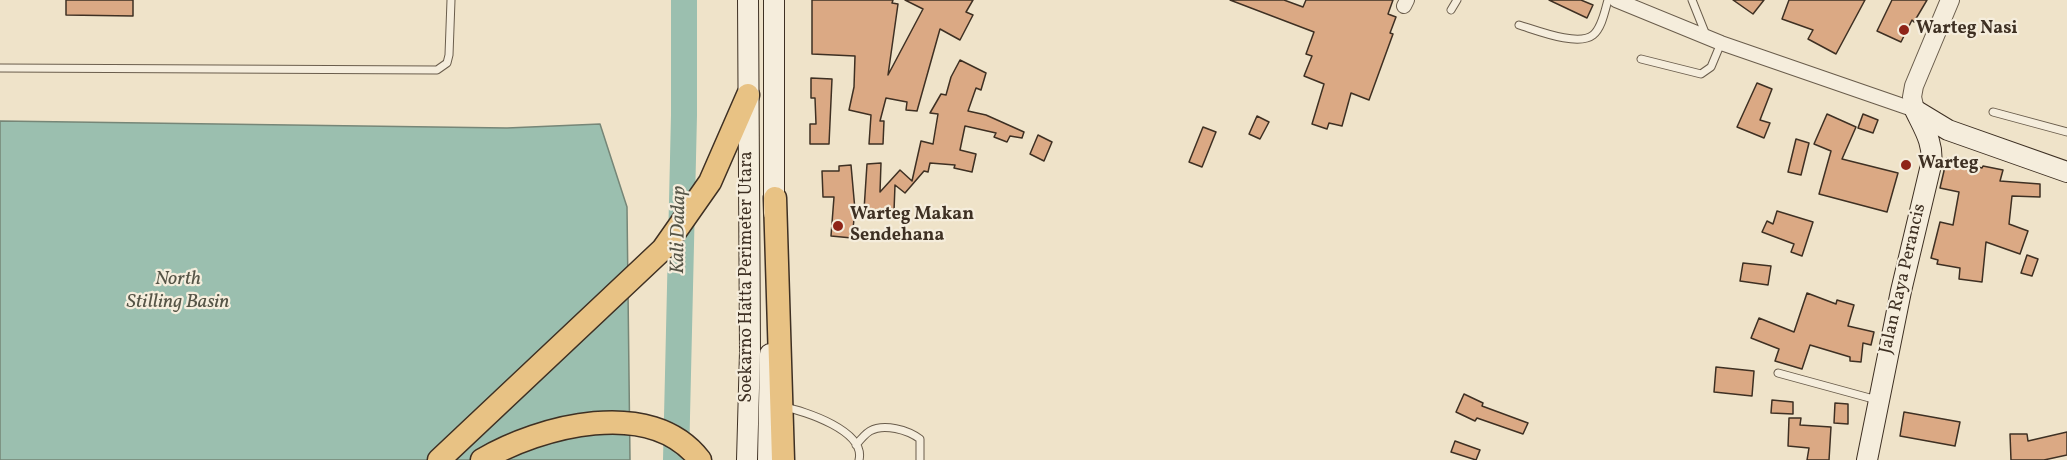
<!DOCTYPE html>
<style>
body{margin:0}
canvas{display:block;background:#efe3c9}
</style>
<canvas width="2067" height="460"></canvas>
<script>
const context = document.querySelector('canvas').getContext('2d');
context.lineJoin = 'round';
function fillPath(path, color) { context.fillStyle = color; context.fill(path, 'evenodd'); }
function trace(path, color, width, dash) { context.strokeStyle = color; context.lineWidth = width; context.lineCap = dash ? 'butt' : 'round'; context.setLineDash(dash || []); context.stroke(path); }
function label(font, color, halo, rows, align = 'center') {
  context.font = font + ' Vollkorn,serif'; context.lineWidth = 4.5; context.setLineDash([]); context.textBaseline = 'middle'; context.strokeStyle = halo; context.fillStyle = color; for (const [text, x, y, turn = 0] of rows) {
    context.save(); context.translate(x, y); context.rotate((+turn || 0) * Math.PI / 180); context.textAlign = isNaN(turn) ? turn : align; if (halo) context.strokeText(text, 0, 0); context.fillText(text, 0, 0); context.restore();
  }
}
const water = new Path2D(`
 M0,121L507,128L600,124L627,207L630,460H0Z`);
fillPath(water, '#9bbfaf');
trace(water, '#768677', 1.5);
trace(new Path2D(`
 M676,460L684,115V0`), '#9bbfaf', 26);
const building = new Path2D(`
 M66,0H133V16L66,15Z
 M812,0H893L892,3L898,4L888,75L923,9L905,0H973L966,12L973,15L960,40L940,29L917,111L906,110L907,102L886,98L880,121H884L883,144H869L871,115L849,110L854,87L855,56L812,54Z
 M1230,0H1284L1303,7L1306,0H1393L1388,14L1396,17L1390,33L1393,34L1369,100L1351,93L1342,126L1329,123L1327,129L1312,124L1324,84L1304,76L1312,56L1306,54L1314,32Z
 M1549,0H1581L1593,5L1587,18Z
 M1733,0H1764L1753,14Z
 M1789,0H1865L1836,54L1808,39L1813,30L1782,19Z
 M1892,0H1927L1914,22L1912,20L1901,42L1877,31Z
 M960,60L986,73L981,90L976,88L968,111L986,115L1024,132L1022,138L1010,136L1007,142L994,137L996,133L965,126L960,150L976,154L972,172L954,168L955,165L930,163L928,172L924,171L905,193L895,185L894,211L864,210L867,164L881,163L880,192L900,170L912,181L921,141L933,144L938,114L930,113L941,94L946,95L951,77Z
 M811,78L832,79L829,144H810V124H816L815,98H811Z
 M1757,83L1772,89L1760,120L1770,123L1764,138L1737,127Z
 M1827,114L1856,127L1842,159L1898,173L1887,212L1819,194L1831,151L1814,144Z
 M1863,114L1878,120L1873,133L1858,128Z
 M1257,116L1269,122L1260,139L1249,134Z
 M1203,127L1216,132L1202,167L1189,162Z
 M1038,135L1052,142L1044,161L1030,154Z
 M1796,139L1809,143L1801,175L1788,172Z
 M1947,158L1982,168L1983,166L2003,170L2000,181L2040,184V197L2012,196L2009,224L2028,231L2020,254L1986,242L1982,282L1959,279L1960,268L1937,264L1938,260L1931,258L1940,222L1953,225L1959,192L1940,188Z
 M851,165L855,210L852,238L831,236L834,197H823L822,171H839V166Z
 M1777,211L1813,222L1802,256L1791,252L1794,244L1762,232L1767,221L1773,224Z
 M2027,255L2038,259L2032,276L2021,273Z
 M1743,263L1771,266L1768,285L1740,281Z
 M1807,293L1836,304L1837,300L1854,305L1848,326L1874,332L1871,345L1863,343L1861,362L1850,361V357L1810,345L1802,369L1775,361L1779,349L1751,338L1759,318L1794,332Z
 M1716,367L1754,371L1752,396L1714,392Z
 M1464,394L1483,403L1482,406L1528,423L1523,434L1477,418L1475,421L1456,412Z
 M1772,400L1793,402V414L1771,413Z
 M1835,403L1848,404V424L1834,423Z
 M1904,412L1960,422L1955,446L1900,436Z
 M1789,418H1801L1800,425L1831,427L1829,460H1807L1809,448L1788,446Z
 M2067,432V455L2044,460H2011L2010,434H2027L2028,441Z
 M1455,441L1480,450L1476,460L1451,452Z`);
fillPath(building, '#dba984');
trace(building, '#3e3023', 1.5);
const service = new Path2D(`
 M1692,0L1706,35
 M1451,10L1457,0
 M1519,25C1536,30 1578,47 1593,35C1602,28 1605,10 1608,0
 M1641,59L1701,74L1711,67L1721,43
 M0,68L437,70L447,63L449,55L451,0
 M1993,112L2067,132
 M1778,373L1877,400
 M784,407C805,411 866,431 859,460
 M856,445C860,440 865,434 870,431C884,423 908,430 920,439V460`);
const minor = new Path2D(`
 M1616,0L1721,43L1915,110
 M1404,6L1407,0`);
const tertiary = new Path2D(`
 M1915,110L1912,97L1914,86L1950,0`);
const secondary = new Path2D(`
 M774,0V213
 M1915,110L1948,130L2067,172
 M747,460L750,352L748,0
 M768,460L770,354
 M1867,460L1901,291L1931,165C1934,143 1924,129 1915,110`);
const primary = new Path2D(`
 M775,198L783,460
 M439,460L663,249L710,182L748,95
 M482,460C540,426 651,396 700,460`);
trace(service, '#6a5d4c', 9);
trace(minor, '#6a5d4c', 16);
trace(tertiary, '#6a5d4c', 20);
trace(secondary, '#3e3023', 22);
trace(primary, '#3e3023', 25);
trace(service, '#f5eddc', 7);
trace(minor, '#f5eddc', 14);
trace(tertiary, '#f5eddc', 18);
trace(secondary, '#f5eddc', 20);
trace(primary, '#e8c284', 22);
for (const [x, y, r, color] of [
 [1904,30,6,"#8f2418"],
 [1906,165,6,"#8f2418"],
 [838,226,6,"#8f2418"]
]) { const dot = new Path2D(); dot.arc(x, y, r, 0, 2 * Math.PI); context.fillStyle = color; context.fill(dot); trace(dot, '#f5eddc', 2); }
label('bold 18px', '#3e3023', '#f5eddc', [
 ["Warteg Nasi",1916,30],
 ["Warteg",1918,165],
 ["Warteg Makan",850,216],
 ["Sendehana",850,237]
], 'left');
label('18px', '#3e3023', '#f5eddc', [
 ["Soekarno Hatta Perimeter Utara",748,277,-90],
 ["Jalan Raya Perancis",1904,279,-77]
]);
label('italic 20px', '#555446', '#f5eddc', [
 ["Kali Dadap",680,230,-89],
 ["North",178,280],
 ["Stilling Basin",178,303]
]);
</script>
